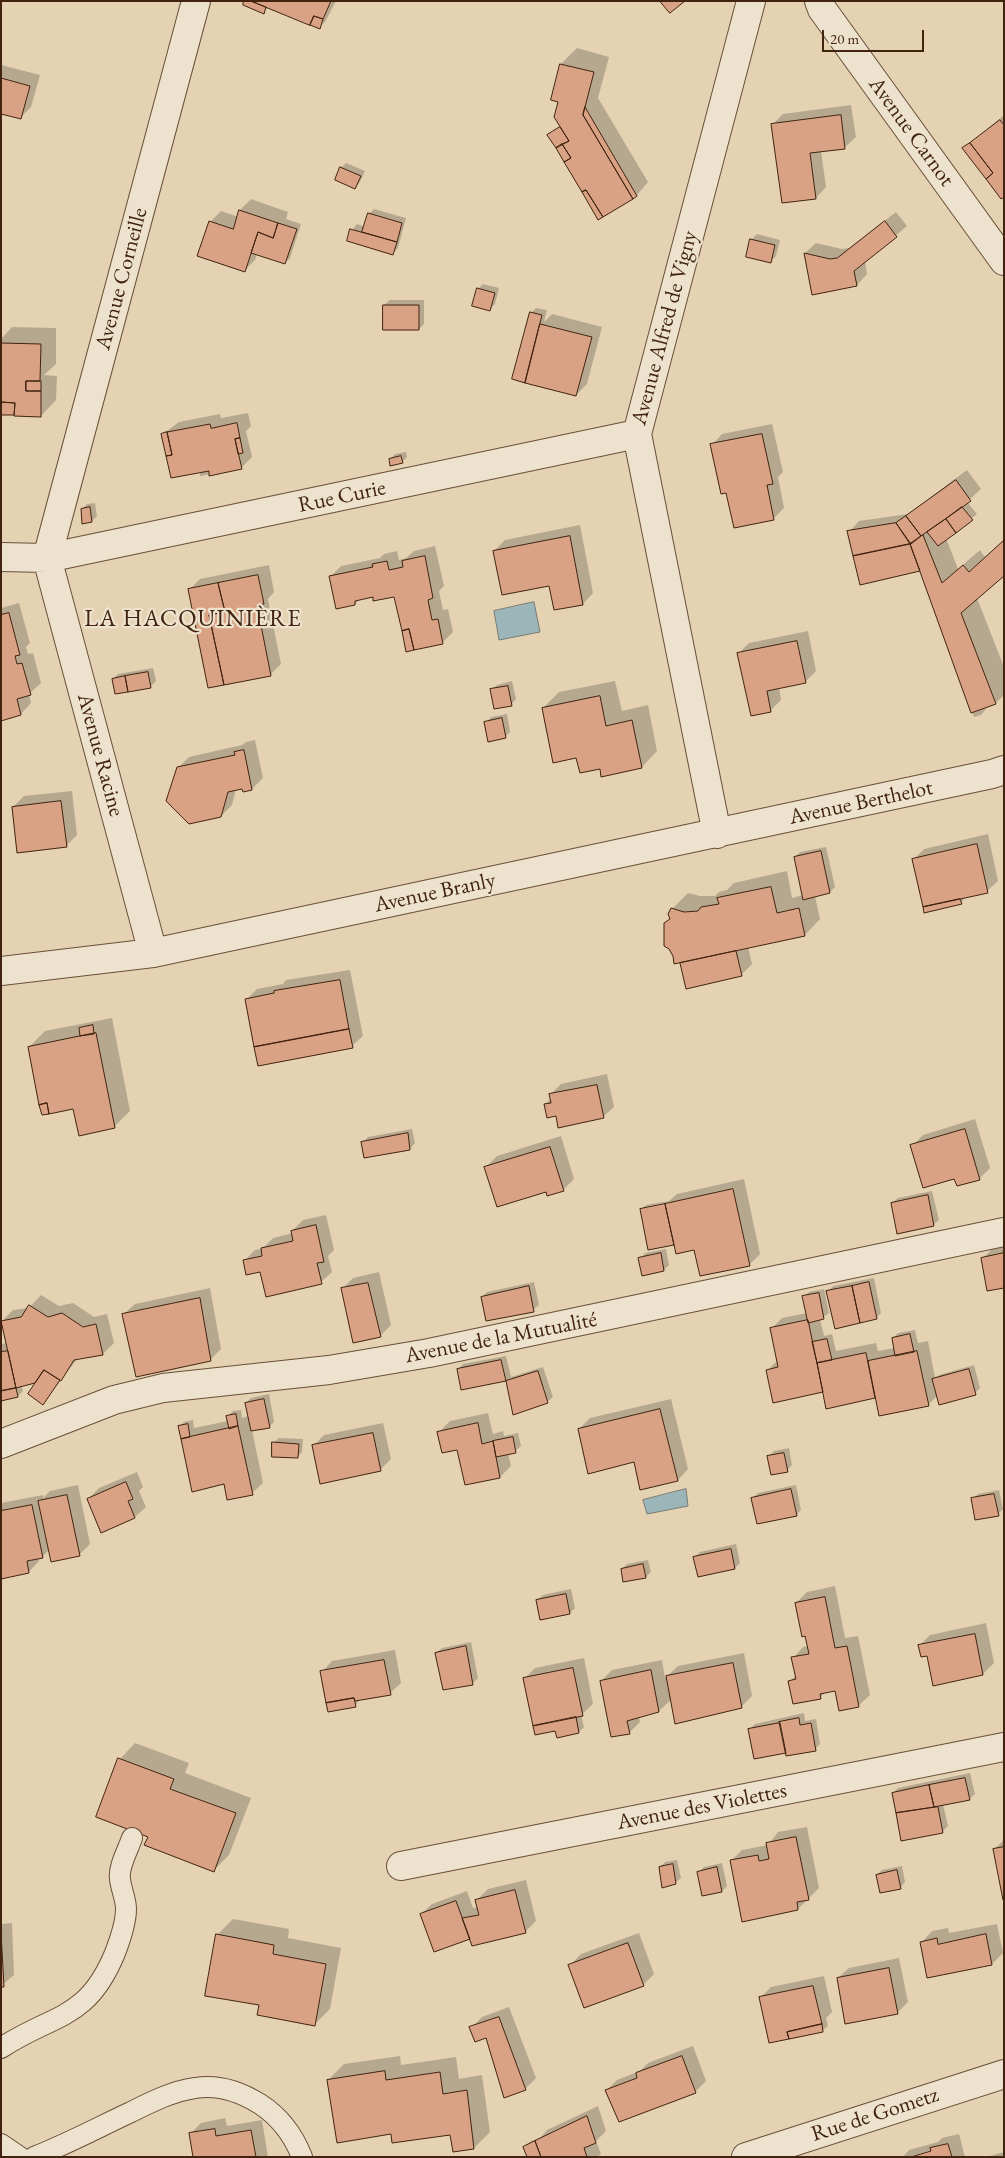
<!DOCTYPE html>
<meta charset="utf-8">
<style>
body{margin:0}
#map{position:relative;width:1005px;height:2158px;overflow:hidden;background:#e4d2b3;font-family:"EB Garamond",serif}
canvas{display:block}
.frame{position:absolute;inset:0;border:2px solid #41230f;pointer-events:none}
.scale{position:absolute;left:822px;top:30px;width:102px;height:22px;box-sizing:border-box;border:2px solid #41230f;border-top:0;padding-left:6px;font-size:15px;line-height:18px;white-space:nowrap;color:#41230f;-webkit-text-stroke:4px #ede2ce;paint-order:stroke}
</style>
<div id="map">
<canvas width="1005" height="2158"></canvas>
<div class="frame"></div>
<div class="scale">20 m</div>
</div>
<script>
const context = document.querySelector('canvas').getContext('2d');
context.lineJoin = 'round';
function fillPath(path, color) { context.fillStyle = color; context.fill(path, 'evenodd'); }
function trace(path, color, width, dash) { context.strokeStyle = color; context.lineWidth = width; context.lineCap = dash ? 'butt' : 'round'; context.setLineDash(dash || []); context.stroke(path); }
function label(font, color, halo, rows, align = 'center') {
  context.font = font + ' "EB Garamond",serif'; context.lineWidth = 4.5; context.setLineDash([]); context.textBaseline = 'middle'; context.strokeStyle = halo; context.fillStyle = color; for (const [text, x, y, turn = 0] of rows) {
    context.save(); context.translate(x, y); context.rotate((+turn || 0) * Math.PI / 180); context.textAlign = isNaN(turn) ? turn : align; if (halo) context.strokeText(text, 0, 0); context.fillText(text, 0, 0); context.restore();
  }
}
const water = new Path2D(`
 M534,602L540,632L499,640L494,611Z
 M686,1489L688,1506L647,1514L643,1500Z`);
fillPath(water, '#9bb5b8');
trace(water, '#777b74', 1);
fillPath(new Path2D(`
 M246,1H336L325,22L319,27L269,7L263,12Z
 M577,48L609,57L598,98L648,182L637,195L598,218L549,135L561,125L560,101L552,99L561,64Z
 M1,65L40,75L31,107L21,117L1,112Z
 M851,105L856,137L845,147L821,151L826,187L816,198L772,125L783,114Z
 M1004,115V196L964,149Z
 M346,163L365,171L360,182L355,188L341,168Z
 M251,199L288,212L286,219L301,224L290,258L285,263L257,254L255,260L244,271L210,222L221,211L238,217L240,210Z
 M374,209L406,218L398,248L393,253L352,230L357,224L365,227L369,214Z
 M896,212L907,226L865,261L867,274L857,285L813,294L805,253L816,243L842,249L849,248Z
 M757,234L780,240L776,256L770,262L752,239Z
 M483,284L499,288L495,304L490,309L478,289Z
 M390,300H424V324L419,329L384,305Z
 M536,308L547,310L544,322L552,314L602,327L587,384L576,395L525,381L531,313Z
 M12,327L56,328V364L44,375L57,376L56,400L41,416L16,412L14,414H1V339Z
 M248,413L251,426L246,431L252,457L241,468L200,476V473L202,471L163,434L179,422L220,414L221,418Z
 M772,424L783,472L778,477L784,508L773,519L727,492L712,445L722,434Z
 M406,452L407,457L402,462L390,460L395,454Z
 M967,470L981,489L967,502L977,514L946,538L958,569L980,550L985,557L1004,540V574L977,598L1004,667V695L996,703L985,707L986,709L981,715L974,717L920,569L849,532L859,521L908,514ZM902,529L913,544L911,545L900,531Z
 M95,503L97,516L92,521L82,509L87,504Z
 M580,525L593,593L583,604L494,551L505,540Z
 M435,546L444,586L439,591L443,610L448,609L453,632L442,643L395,595L360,599L355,604L330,577L341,566L380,558L384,554L397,551L399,560L406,558L414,551Z
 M269,565L274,592L268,599L281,664L270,675L189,590L200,579Z
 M19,603L30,643L26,647L28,654L33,653L41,683L29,694L31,703L21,714L1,719V608Z
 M808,631L816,671L805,682L779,687L781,700L770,711L738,654L749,643Z
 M153,668L156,681L151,686L113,679L118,674Z
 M512,681L516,699L511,705L491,690L497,685Z
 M615,681L622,711L648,705L657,751L642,767H601L577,757L543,708L559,692Z
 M507,714L510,732L505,737L486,723L491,717Z
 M255,740L263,778L252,789L244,790L243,787L236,789L232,805L221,816L178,768L189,757L242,745L246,742Z
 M72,791L77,835L66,846L13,807L24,796Z
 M988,834L998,881L987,891L966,896L961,903L913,860L924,849Z
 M826,847L835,887L830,892L815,896L820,919L805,935L748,947L752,964L741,975L681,963L684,961L665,924L671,918L672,909L688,893L700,896H715L719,892L727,890L734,883L787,871L792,898L803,895L795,857L800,852ZM708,956V958L692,962V959Z
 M350,970L363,1036L352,1046L246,1000L257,989L283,984L286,980Z
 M112,1018L130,1111L114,1127L74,1107L29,1047L45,1031Z
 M607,1074L614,1107L603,1117L557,1114L545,1104L551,1099L550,1095L561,1084Z
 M975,1119L990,1168L979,1179L955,1177L912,1146L923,1135Z
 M412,1129L415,1143L410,1149L363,1142L368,1137Z
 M561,1136L574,1179L563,1190L546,1191L486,1167L497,1156Z
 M744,1179L760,1254L749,1265L674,1242L673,1243L641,1210L646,1205L669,1201L677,1194ZM670,1202L671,1204L645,1209V1207Z
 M932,1191L939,1220L933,1225L892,1203L898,1198Z
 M326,1215L334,1250L328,1256L332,1272L321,1282L261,1270L245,1260L255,1250L263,1248L273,1238L293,1233L292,1231L303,1220Z
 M1004,1246V1292L1002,1287L982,1259L993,1248Z
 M666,1249L669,1265L664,1270L640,1259L645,1253Z
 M379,1272L391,1325L380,1336L342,1289L353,1278Z
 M874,1278L881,1313L876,1318L828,1292L833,1286Z
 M534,1282L539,1305L533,1310L482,1297L487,1292Z
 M210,1288L221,1349L210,1360L124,1314L135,1304Z
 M824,1289L829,1313L820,1319L824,1336L832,1334L836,1351L876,1343L878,1351L895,1348L893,1338L898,1333L915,1330L918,1343L928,1341L935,1378L939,1375L974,1365L980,1388L975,1393L938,1395L928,1405L876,1397L827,1407L824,1391L768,1370L778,1360L771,1329L782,1318L807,1313L804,1297L809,1292Z
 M41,1295L59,1306L73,1303L94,1317L107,1314L114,1343L103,1354L78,1358L43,1403L38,1381L21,1385L23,1391L18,1396L1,1400V1344L7,1343L2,1321L13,1310L29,1308Z
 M506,1356L511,1377L543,1367L553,1397L547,1402L514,1413L507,1380L462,1389L458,1370L463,1364Z
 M269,1394L274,1422L269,1427L252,1430L263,1483L252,1493L225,1483L179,1427L184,1422L193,1420L194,1428L228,1421L227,1417L233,1411L241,1410L242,1418L249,1416L246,1403L251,1398Z
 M671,1399L688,1469L678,1480L579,1429L590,1418Z
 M488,1413L493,1434L503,1431L504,1436L518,1433L521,1446L515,1451L508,1453L511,1466L500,1477L465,1484L458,1448L439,1432L450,1421Z
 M383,1423L391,1459L380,1470L313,1446L324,1435Z
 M279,1438L303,1439L302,1452L297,1457L273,1443Z
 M789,1448L792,1465L787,1470L769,1456L774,1451Z
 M137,1472L143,1487L139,1491L146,1507L135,1517L88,1499L99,1488Z
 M78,1485L90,1544L79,1555L49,1550L42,1557L39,1558V1561L29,1572L1,1577V1503L43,1495V1498L50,1491Z
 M796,1485L801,1510L796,1515L753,1498L758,1493Z
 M999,1490L1003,1509L998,1514L973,1499L978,1494Z
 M736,1544L740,1563L735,1568L699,1576L695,1557L700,1552Z
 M648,1560L651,1572L646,1577L622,1569L627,1564Z
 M835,1586L845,1638L858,1636L870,1695L859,1705L836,1689L826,1691L820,1698L790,1681L796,1675L793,1658L803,1647L808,1646L796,1603L807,1592Z
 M571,1589L575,1608L570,1613L537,1600L543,1595Z
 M986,1623L994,1663L983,1674L934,1684L928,1655L920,1645L930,1635Z
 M471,1642L478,1678L473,1683L436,1653L442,1648Z
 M395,1650L401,1683L390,1693L360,1699L355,1706L322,1672L332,1661Z
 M744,1653L752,1696L741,1707L672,1699L659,1711L639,1717L640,1722L629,1733L601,1681L612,1670L662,1660L665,1678L678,1666Z
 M584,1658L593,1704L581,1715L584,1727L579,1732L556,1730L524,1679L535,1668Z
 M804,1713L805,1721L816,1719L820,1744L815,1749L787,1752L750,1729L755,1724Z
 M135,1743L189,1763L185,1773L251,1798L229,1855L213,1871L149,1836L120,1759Z
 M970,1773L975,1794L969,1799L943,1804L948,1826L942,1832L902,1840L893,1793L898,1788Z
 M807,1827L819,1888L798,1909L731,1861L742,1850L768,1845L778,1832Z
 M1004,1840V1898L994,1849Z
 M677,1860L681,1878L675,1883L660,1867L665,1862Z
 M722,1863L727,1886L722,1891L699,1872L704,1867Z
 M902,1866L905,1882L900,1888L877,1875L882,1870Z
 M526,1880L536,1921L525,1932L471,1938L421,1914L432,1904L467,1891L473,1908L478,1907L477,1900L488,1889Z
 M233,1919L289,1929L288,1938L341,1948L330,2009L314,2025L260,2004L217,1935Z
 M12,1923L14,1975L1,1986V1924Z
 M997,1924L1003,1953L992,1964L922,1942L932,1931L948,1928L949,1933Z
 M639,1933L654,1974L643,1985L570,1965L581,1954Z
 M899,1958L908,2002L897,2013L838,1978L849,1968Z
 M824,1976L832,2012L826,2018L828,2026L822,2031L760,1998L771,1987Z
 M509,2007L536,2078L525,2089L487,2037L471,2028L482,2017Z
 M693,2046L706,2081L695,2092L607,2090L617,2080L640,2071L648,2063Z
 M400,2056L401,2065L456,2057L459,2079L482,2075L490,2132L474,2148L451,2133L392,2132L328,2080L344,2064Z
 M598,2106L606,2131L596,2141L601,2154L597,2157H528L524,2147L530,2142L541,2137L547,2130Z
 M225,2118L227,2126L262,2120L268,2157H195L190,2134L201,2123Z
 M959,2134L965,2157H916L937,2151L936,2149L909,2157H903L909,2150L938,2142L942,2138Z
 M1004,2152V2157H986Z`), '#0003');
const building = new Path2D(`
 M244,1H251L266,7L264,14L243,5Z
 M251,1H331L323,19L314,16L310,25Z
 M660,1H685L670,13Z
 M314,16L323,19L320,29L310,25Z
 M560,64L594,72L583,115L633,199L603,217L586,190L582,192L564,162L571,158L562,144L569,141L554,117L558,102L551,100Z
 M1,78L30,86L21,119L1,114Z
 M585,107L637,196L633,199L583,115Z
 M841,115L845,149L810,153L816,199L782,203L771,124Z
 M1000,120L1004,125V197L1001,199L986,179L993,173L970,143Z
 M560,127L569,141L556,148L547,135Z
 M970,143L993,173L986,179L962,148Z
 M562,144L571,158L564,162L556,148Z
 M340,167L361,176L355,189L335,180Z
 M586,190L603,217L598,220L582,192Z
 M239,210L278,223L273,238L258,232L245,272L197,256L209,221L233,229Z
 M368,213L402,223L397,242L362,232Z
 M885,221L897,237L854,271L857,286L812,295L804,253L830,259L837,258Z
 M278,223L297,229L285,264L251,253L258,232L273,238Z
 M350,229L397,242L393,255L347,241Z
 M750,239L775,245L771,263L746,257Z
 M477,288L495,293L490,311L472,306Z
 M383,305H419V330H383Z
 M530,312L542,315L525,383L512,379Z
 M540,324L592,337L576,396L525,383Z
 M1,343L41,344L40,381H26V391H41V417L14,416L15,403L1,402Z
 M26,381H41V391H26Z
 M1,402L15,403L14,415H1Z
 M237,423L240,438L235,439L242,469L209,476V471L171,478L166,456L172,455L167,432L210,424L211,428Z
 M167,432L172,455L166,456L161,434Z
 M762,434L773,484L767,485L774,520L734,528L726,493L721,494L710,444Z
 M240,438L243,453L238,454L235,439Z
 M401,456L403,463L390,466L389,459Z
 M956,480L971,501L921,536L906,516Z
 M90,507L92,522L82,524L81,509Z
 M962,507L973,520L956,533L946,519Z
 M906,516L921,536L911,544L896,523Z
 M946,519L956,533L938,546L927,532Z
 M896,523L910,544L853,556L847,531Z
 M923,535L942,583L963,565L969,572L1004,540V576L961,613L996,704L971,713L910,544Z
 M570,536L583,605L554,610L549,586L502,595L493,551Z
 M910,544L920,571L860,585L853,556Z
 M425,556L433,598L428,600L432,620L438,619L443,644L414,650L409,629L402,631L394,597L373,601V597L355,601V605L336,609L329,576L373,567L372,564L387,561L389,570L403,567L402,561Z
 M258,575L264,604L257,605L271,676L224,685L209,615L225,612L218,583Z
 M218,583L225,612L209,615L224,685L208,688L188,589Z
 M9,613L20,655L15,656L17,664L22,663L31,695L17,699L21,715L1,721V615Z
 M409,629L414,650L406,652L402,631Z
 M797,641L806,683L767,691L771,712L751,716L737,653Z
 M148,672L151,688L128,692L125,676Z
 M125,676L128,692L115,694L112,679Z
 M508,686L512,706L494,709L490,689Z
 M600,696L606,726L632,720L642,768L601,777L600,769L580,773L576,758L553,763L542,708Z
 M502,718L506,738L488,742L484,722Z
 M244,750L252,790L243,792L242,789L228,792L221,817L189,824L166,801L177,767L235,755L234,752Z
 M61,801L67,847L17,853L12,807Z
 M977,844L988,893L923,907L912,859Z
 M821,851L830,893L803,900L794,857Z
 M771,887L777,913L799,908L805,936L674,964L673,956L669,949L664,946V923L670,919L668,914L671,908L684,912L698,911L701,907L719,904L717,898Z
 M960,899L962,904L924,913L923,907Z
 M736,951L742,976L686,989L680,963Z
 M340,980L349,1029L254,1047L245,999L274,993V991Z
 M93,1025L94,1034L80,1036L79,1028Z
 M349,1029L353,1048L258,1066L254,1047Z
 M96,1033L115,1128L79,1136L73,1109L49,1114L47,1103L39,1105L28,1047Z
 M597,1085L604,1118L558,1128L556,1116L547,1118L544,1104L551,1103L549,1094Z
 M47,1103L49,1114L42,1115L39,1105Z
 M965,1129L980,1180L957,1186L954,1179L923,1188L910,1145Z
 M408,1133L410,1150L364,1158L361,1142Z
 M550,1147L564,1191L547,1196L546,1192L497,1207L484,1167Z
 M733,1189L750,1266L700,1276L694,1250L676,1254L665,1204Z
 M928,1195L934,1226L897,1234L891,1203Z
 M665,1204L674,1245L648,1250L640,1209Z
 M316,1225L324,1262L317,1263L322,1284L266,1297L260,1272L246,1275L243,1260L262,1256L261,1248L293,1241L291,1231Z
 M661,1253L664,1271L642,1276L638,1258Z
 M1004,1253V1288L987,1291L981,1258Z
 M869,1282L877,1319L860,1323L852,1286Z
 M368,1283L381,1337L353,1343L341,1288Z
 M529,1286L534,1312L486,1321L481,1297Z
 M852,1286L860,1323L835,1329L826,1291Z
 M819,1293L824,1319L808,1323L802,1296Z
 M200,1298L211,1361L136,1377L122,1314Z
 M29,1305L48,1317L62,1313L83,1327L96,1324L103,1355L74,1360L61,1381L44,1370L35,1383L16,1388L1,1321L21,1317Z
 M808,1320L823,1392L773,1403L766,1370L778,1367L770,1328Z
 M910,1334L914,1352L895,1356L892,1338Z
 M827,1339L832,1360L817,1363L812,1342Z
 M8,1351L16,1388L1,1391V1352Z
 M917,1351L929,1406L879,1416L868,1361Z
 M866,1353L875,1398L826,1409L817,1363Z
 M501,1360L506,1381L461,1390L457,1369Z
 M969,1369L976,1395L939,1405L932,1379Z
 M44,1370L60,1380L43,1405L28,1394Z
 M538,1371L548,1403L513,1415L506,1381Z
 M16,1388L18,1397L1,1401V1391Z
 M264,1399L270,1428L251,1431L245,1403Z
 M660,1409L678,1481L640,1490L634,1462L588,1474L578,1429Z
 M236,1414L238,1426L229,1429L226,1416Z
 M478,1423L482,1444L493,1441L500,1478L465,1485L457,1450L442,1453L437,1432Z
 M188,1424L190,1437L181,1439L178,1426Z
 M238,1426L253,1495L227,1500L224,1484L192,1492L181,1439Z
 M373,1433L381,1471L320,1484L312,1445Z
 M513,1437L516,1453L496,1457L493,1441Z
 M272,1442L299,1444L298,1458L272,1457Z
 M784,1453L788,1472L771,1475L767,1456Z
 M126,1482L133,1499L128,1501L135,1518L101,1533L87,1499Z
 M791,1489L797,1516L757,1524L751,1498Z
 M994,1494L999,1516L975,1520L971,1498Z
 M67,1495L80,1556L51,1562L38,1501Z
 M32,1505L43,1558L27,1561L29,1573L1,1579V1511Z
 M731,1549L735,1569L698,1577L693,1557Z
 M643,1564L646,1578L623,1582L621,1569Z
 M566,1594L570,1614L540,1620L536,1600Z
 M825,1597L835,1648L847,1646L859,1707L839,1711L835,1691L820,1694L821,1699L793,1704L788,1681L796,1679L791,1657L809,1654L805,1636L802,1637L795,1603Z
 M975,1634L983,1675L933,1686L927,1656L921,1657L918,1645Z
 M466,1646L473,1685L443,1690L435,1653Z
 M384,1660L391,1695L355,1701L354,1698L326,1703L320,1671Z
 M733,1663L742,1708L675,1724L666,1676Z
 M573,1668L583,1716L533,1726L523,1678Z
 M651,1670L659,1712L627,1721L630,1734L611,1737L600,1681Z
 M354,1698L356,1707L328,1712L326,1703Z
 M576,1717L579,1733L557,1738L555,1731L535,1735L533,1726Z
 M799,1718L800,1725L811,1723L816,1751L786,1756L779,1722Z
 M780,1723L786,1753L754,1759L748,1729Z
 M118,1758L174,1779L170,1789L236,1813L214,1872L144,1845L148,1837L96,1817Z
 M965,1778L970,1800L934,1807L929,1785Z
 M929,1785L934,1807L896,1813L892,1793Z
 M938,1807L943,1833L901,1841L896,1813Z
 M796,1837L809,1900L797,1902L798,1910L742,1922L730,1860L758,1855L759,1861L769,1859L766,1843Z
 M1004,1847V1899L1003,1900L993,1849Z
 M673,1864L676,1884L662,1888L659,1867Z
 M717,1867L722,1892L702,1896L697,1872Z
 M897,1870L901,1889L880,1893L876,1875Z
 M515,1890L526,1933L472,1946L462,1918L479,1915L475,1900Z
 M456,1901L470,1939L434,1952L420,1914Z
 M1,1933L4,1987H1Z
 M216,1934L274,1945L273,1954L326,1964L315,2026L257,2015L259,2005L205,1996Z
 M986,1934L992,1965L927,1978L920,1942L937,1938L938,1944Z
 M628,1943L644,1986L584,2008L568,1965Z
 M889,1968L898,2014L845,2024L837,1978Z
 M813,1986L822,2024L787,2032L789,2039L769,2043L759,1997Z
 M499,2017L526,2090L504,2098L486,2038L475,2042L469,2027Z
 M822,2024L823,2032L789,2039L787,2032Z
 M682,2056L696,2093L619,2122L605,2090L637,2078L636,2073Z
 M385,2071L386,2080L440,2072L443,2094L467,2090L474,2149L453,2152L450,2135L392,2143L391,2134L337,2143L327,2080Z
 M587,2116L596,2143L584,2148L587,2157H541L535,2141Z
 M215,2129L216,2136L251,2130L256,2157H193L189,2133Z
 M535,2141L541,2157H527L523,2147Z
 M948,2144L952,2157H911L931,2151L930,2148Z`);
fillPath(building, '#daa284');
trace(building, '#41230f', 1);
const service = new Path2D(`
 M1,2048C54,2013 87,2021 115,1953C120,1940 126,1923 126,1909C126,1899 121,1889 120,1879C118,1867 128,1850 132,1838
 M1,2144L20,2157
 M34,2157C67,2144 99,2127 131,2112C151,2102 173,2091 195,2088C218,2084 241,2092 260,2104C280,2117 293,2134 302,2157`);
const minor = new Path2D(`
 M819,1L822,9L1004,261
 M1,557L47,558L637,434
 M717,834L637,434L751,1
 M153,953L47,558L196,1
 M1,971L153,953L992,774L1004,770
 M1,1444L114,1400L163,1388L329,1370L429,1353L1004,1232
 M401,1866L1004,1747
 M746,2157L1004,2074`);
trace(service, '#6a4f38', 22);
trace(minor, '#6a4f38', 30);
trace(service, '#ede2ce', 20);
trace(minor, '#ede2ce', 28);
label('22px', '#41230f', '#ede2ce', [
 ["Avenue Carnot",911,132,54],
 ["Avenue Corneille",122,279,-75],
 ["Avenue Alfred de Vigny",665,328,-75],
 ["Rue Curie",342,497,-12],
 ["Avenue Racine",100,755,75],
 ["Avenue Berthelot",861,803,-12],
 ["Avenue Branly",435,893,-12],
 ["Avenue de la Mutualité",501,1338,-11],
 ["Avenue des Violettes",702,1807,-11],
 ["Rue de Gometz",875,2115,-18]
]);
context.letterSpacing = '1px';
label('24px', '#41230f', '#ede2ce', [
 ["LA HACQUINIÈRE",193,619]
]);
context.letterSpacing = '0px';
</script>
